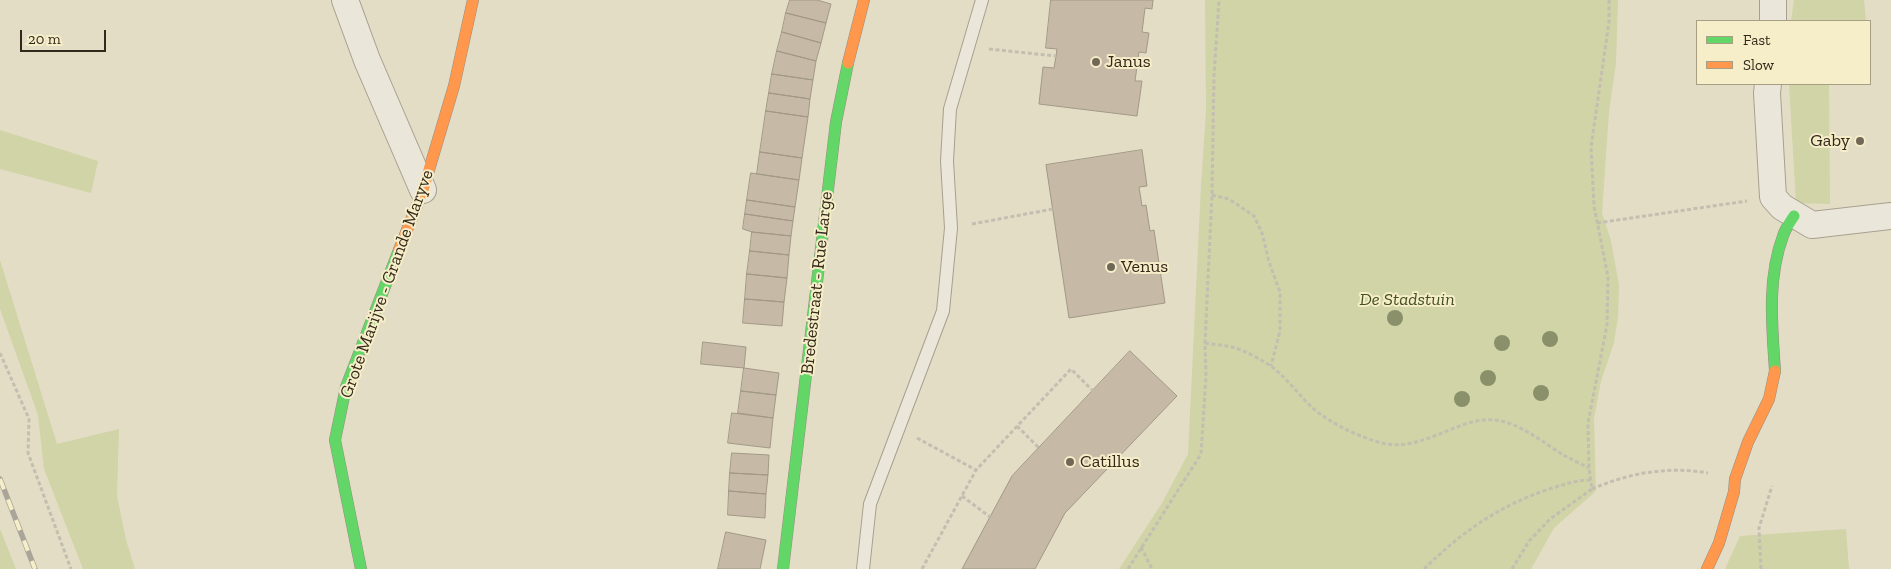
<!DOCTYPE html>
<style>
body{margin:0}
#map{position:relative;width:1891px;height:569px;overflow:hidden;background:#e3ddc6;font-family:"Zilla Slab",serif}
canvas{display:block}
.legend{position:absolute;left:1696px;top:20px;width:175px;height:65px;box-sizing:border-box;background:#f6edc9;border:1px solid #a89e83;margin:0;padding:6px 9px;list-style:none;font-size:15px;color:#34281a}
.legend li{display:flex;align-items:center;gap:10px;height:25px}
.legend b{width:25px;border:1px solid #a89e83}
.scale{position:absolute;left:20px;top:30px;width:86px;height:22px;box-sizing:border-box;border:2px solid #34281a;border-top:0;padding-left:6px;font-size:15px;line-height:18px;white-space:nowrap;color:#34281a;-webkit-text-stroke:4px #f6edc9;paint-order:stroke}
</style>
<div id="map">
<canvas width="1891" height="569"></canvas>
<ul class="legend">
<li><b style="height:6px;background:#63d668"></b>Fast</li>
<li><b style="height:6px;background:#ff974d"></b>Slow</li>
</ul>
<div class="scale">20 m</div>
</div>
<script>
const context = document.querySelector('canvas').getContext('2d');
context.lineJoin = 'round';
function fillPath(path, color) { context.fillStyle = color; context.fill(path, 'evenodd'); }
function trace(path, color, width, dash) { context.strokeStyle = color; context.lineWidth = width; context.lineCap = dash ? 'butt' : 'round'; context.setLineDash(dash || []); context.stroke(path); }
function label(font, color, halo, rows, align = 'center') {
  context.font = font + ' "Zilla Slab",serif'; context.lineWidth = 4; context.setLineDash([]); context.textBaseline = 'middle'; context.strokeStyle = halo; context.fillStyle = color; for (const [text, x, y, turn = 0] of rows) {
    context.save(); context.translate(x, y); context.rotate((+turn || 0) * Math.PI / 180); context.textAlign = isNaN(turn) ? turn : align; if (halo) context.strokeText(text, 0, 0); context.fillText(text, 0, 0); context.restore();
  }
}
fillPath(new Path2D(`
 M1205,0H1618L1616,63L1609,112L1602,213L1611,241L1619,285L1618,317L1614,343L1601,381L1594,419L1596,491L1554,528L1531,569H1119L1162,503L1188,454L1201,186L1206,111Z
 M1794,0H1864L1866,21H1791Z
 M1789,84H1829L1830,204L1796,203Z
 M0,130L98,161L91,193L0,169Z
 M0,260L57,444L119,429L117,496L126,540L135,569H83L44,469L38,415L0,309Z
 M0,529L16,569H0Z
 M1846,529L1849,569H1725L1740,536Z`), '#d0d4a7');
const building = new Path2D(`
 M790,0H817L831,4L826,23L786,13Z
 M1051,0H1153L1152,9L1145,8L1142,32L1149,33L1146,53L1139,52L1135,81H1142L1137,116L1039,104L1043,67L1054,68L1056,56L1057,49L1046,48Z
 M786,13L826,23L821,43L782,32Z
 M782,32L821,43L816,61L777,51Z
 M777,51L816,61L813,80L772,74Z
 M772,74L813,80L810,99L769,93Z
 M769,93L810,99L808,117L766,111Z
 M766,111L808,117L802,158L760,152Z
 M1142,150L1147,186L1139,187L1142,206L1146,205L1150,231L1154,230L1165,303L1069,318L1046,165Z
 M760,152L802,158L799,180L757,174Z
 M751,173L799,180L795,207L747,200Z
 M747,200L795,207L793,221L745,214Z
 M745,214L793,221L791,236L752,232L743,229Z
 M752,232L791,236L789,255L750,251Z
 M750,251L789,255L787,278L747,274Z
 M747,274L787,278L784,302L745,299Z
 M745,299L784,302L782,326L743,323Z
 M703,342L746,347L744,368L701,364Z
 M1130,351L1177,396L1065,513L1035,569H962L1012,476Z
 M744,368L779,373L776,395L741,391Z
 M741,391L776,395L773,418L738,413Z
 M732,413L773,418L770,448L728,443Z
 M732,453L769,455L768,475L730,473Z
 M730,473L768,475L766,494L729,491Z
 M729,491L766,494L765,518L728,515Z
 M726,532L766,540L760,569H718Z`);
fillPath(building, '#c6baa7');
trace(building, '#a29886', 1);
const lane = new Path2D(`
 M863,569L870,504L943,311L951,228L947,161L950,109L982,0`);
const street = new Path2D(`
 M345,0L367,60L423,190
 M1773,0V21
 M1768,84L1767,93L1773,197L1782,207L1812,225L1891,216`);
const fast = new Path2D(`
 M1775,371C1772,326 1767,279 1783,236C1785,229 1790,222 1794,216
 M361,569L335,440L346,387L399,250
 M783,569L836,122L848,63`);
const slow = new Path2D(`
 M848,63L864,0
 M399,250L423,190L454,86L473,0
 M1707,569L1719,543L1734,492L1735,479L1748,442L1769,399L1775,371`);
trace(lane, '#a7a090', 14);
trace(street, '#a7a090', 28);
trace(fast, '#968f80', 12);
trace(slow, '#968f80', 12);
trace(new Path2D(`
 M989,49L1056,56
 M1212,195L1229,199L1254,216L1262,233L1269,262L1280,292V331L1271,366
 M1597,223L1747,201
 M972,224L1053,209
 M1205,343C1215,345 1226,345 1235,348C1244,350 1264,361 1272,367C1288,379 1300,397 1315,410C1333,424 1353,434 1375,441C1419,457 1456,416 1495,420C1519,422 1545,444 1565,456C1573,460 1581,464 1589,468
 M0,353L29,419L28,453L71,569
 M1017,426L1039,448
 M917,438L976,470
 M1592,489C1629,473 1667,466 1708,473
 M962,496L990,517
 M1141,547L1152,569
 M922,569L976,470L1071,369L1093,391
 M1128,569L1201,454L1206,376L1205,343L1212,195L1214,76L1219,0
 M1424,569C1463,531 1497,507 1549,489C1563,485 1576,480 1591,480
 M1512,569L1529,541L1550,519L1592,489L1589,468L1588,423L1607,325L1608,277L1594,206L1591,147L1609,22V0
 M1761,569L1759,528L1772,486`), '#c3beb0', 3, [4, 2.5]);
trace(lane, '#eae6d9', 12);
trace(street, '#eae6d9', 26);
trace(fast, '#63d668', 11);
trace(slow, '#ff974d', 11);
const rail = new Path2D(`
 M0,479L35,569`);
trace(rail, '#a9a599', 5.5);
trace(rail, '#f6edc9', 4, [11]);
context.fillStyle = '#8a906a';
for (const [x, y] of [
 [1395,318],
 [1550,339],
 [1502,343],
 [1488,378],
 [1541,393],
 [1462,399]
]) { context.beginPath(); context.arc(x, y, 8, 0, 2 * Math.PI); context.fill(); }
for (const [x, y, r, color] of [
 [1096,62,5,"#716756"],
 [1860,141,5,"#716756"],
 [1111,267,5,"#716756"],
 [1070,462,5,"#716756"]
]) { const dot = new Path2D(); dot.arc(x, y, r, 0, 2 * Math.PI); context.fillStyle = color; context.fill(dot); trace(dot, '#f6edc9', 2); }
label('18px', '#34281a', '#f6edc9', [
 ["Janus",1106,62],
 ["Gaby",1850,141,"right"],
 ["Venus",1121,267],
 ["Catillus",1080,462]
], 'left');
label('18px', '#34281a', '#f6edc9', [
 ["Bredestraat - Rue Large",817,283,-84],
 ["Grote Marijve - Grande Maryve",387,284,-70]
]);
label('italic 18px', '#41511f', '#f6edc9', [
 ["De Stadstuin",1407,300]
]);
</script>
